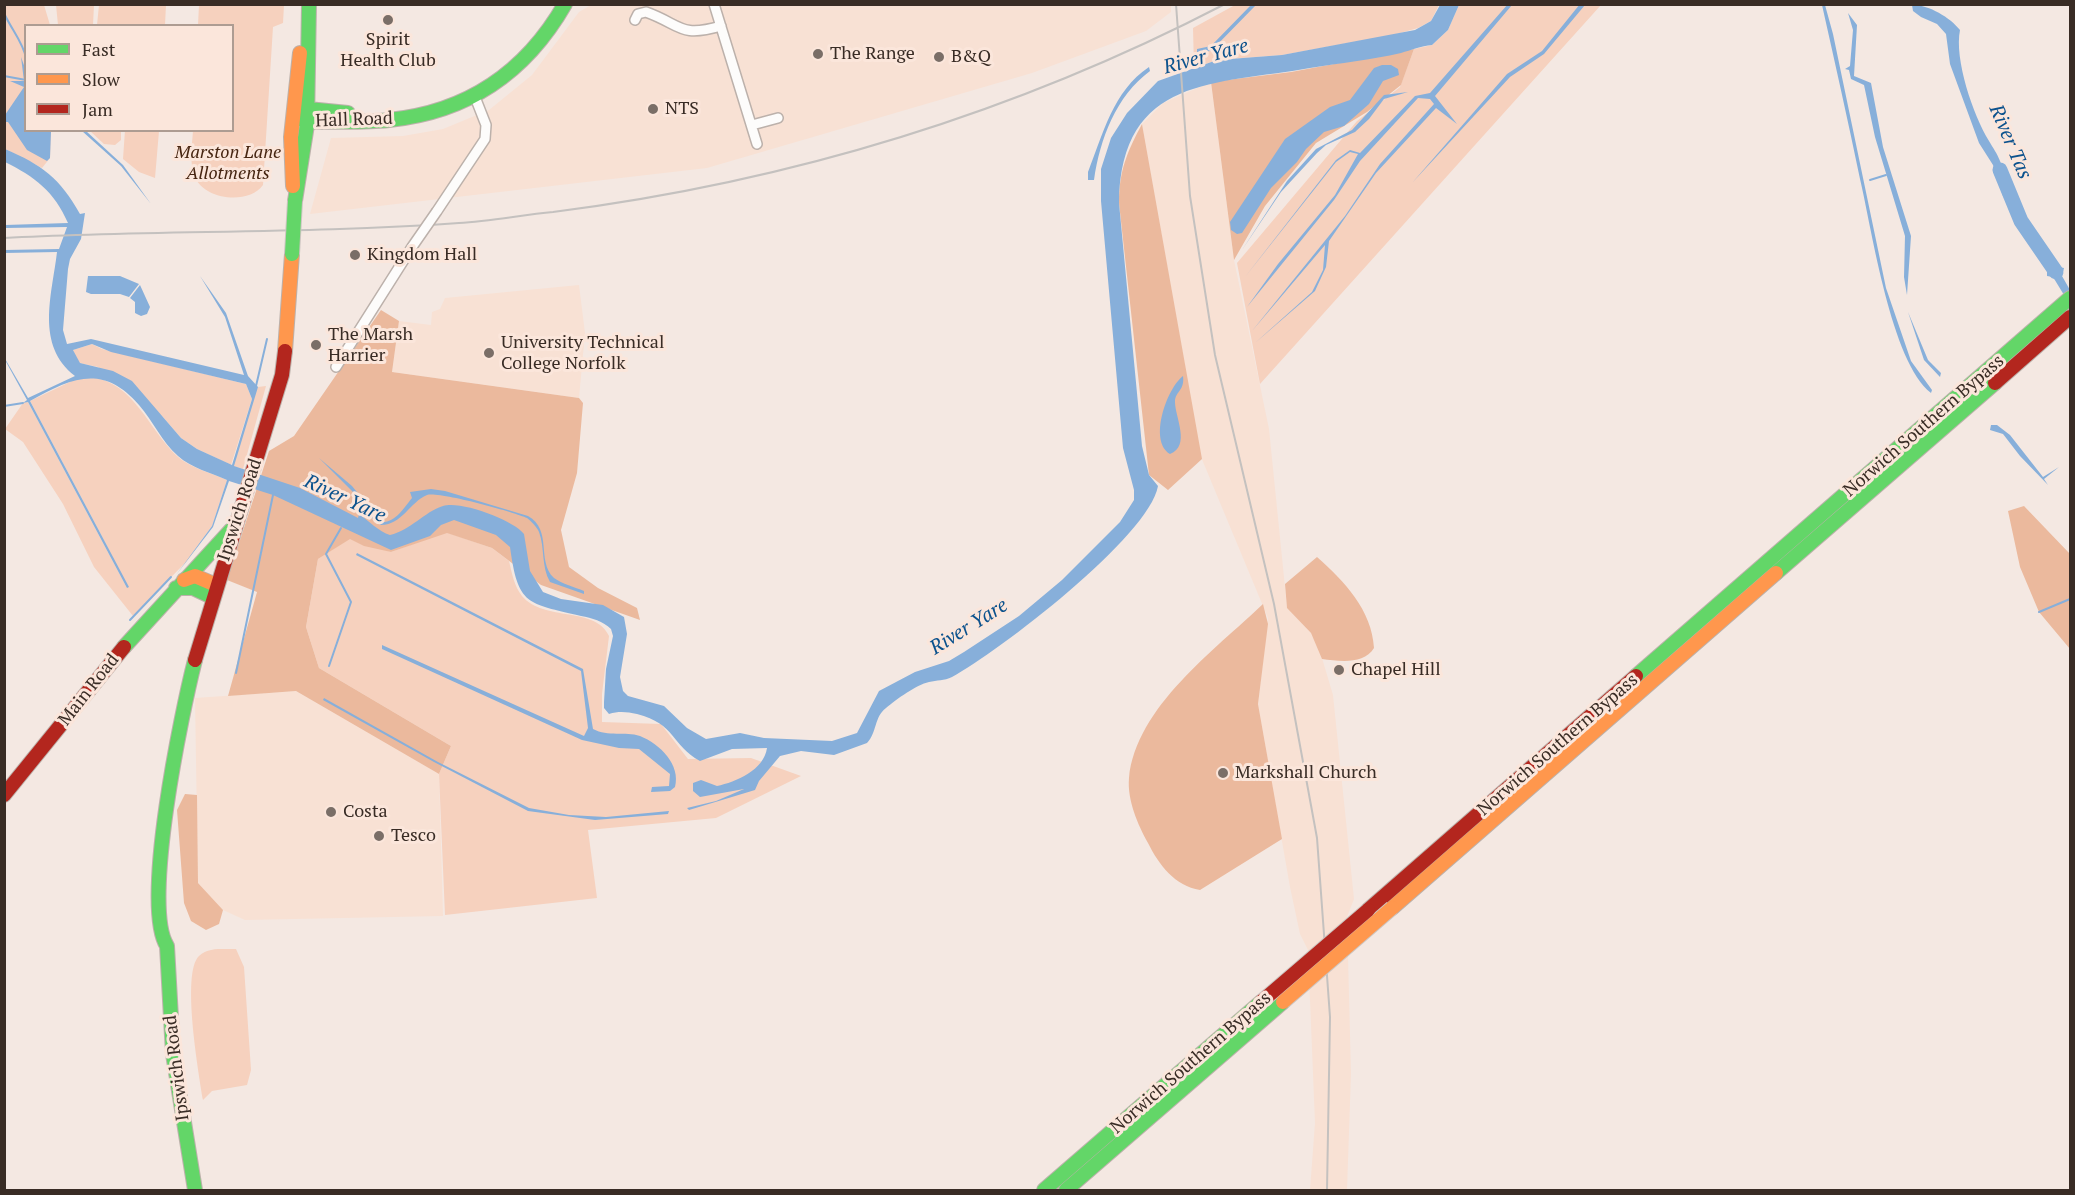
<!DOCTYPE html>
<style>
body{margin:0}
#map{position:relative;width:2075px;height:1195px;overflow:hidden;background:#f4e8e2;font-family:"PT Serif",serif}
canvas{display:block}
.frame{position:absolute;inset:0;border:6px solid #392c25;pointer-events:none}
.legend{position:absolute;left:24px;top:24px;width:210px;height:108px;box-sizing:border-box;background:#fbe6db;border:2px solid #ad9c92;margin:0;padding:8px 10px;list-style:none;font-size:18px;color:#392c25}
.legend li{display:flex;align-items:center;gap:12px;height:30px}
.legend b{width:30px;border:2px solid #ad9c92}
</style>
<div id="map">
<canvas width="2075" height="1195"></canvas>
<div class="frame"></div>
<ul class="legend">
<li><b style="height:8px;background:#63d668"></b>Fast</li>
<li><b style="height:8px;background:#ff974d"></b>Slow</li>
<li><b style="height:8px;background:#b3261e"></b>Jam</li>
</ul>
</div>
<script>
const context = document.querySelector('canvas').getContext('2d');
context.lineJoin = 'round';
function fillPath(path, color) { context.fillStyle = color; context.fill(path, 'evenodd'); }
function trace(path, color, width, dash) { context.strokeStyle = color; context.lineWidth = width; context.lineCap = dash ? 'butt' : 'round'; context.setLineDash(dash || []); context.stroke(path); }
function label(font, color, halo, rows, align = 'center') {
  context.font = font + ' "PT Serif",serif'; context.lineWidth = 6; context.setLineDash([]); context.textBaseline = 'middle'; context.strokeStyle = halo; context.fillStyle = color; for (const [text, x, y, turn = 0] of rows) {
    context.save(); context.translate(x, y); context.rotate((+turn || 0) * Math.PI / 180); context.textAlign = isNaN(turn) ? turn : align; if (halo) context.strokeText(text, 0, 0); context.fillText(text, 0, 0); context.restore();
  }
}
fillPath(new Path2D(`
 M591,5H1171V12L1146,31L1032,73L707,168L310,214L331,138L403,136L443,129L489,110L532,75L579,12Z
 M1211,82L1234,260L1269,429L1287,607L1311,633L1319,648L1333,695L1354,899L1347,917L1351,1074L1347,1190H1310L1315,1123L1308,950L1300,934L1290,887L1258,704L1268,618L1201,457L1142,124L1163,103Z
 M579,285L585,333L579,398L392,372L399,321L431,325L432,312L440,309L445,298Z
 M296,691L439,774L443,916L245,920L223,910L198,883L195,698Z`), '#f8e1d4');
fillPath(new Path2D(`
 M4,5H44L50,25L26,26V130L51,131L50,158L42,168L5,149Z
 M56,5H94L93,25H58Z
 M99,5H166L165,25H97Z
 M199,5H284L283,23L273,27L263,185C249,205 204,200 195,177C189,163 192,145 193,131L232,130V26L198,25Z
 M1235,5H1439L1431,21L1418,28L1393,35L1282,55L1217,60L1194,68L1193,28Z
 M1459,5H1601L1260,384L1237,263L1357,121L1400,87L1414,49L1432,45L1448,30Z
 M125,130L159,131L155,178L139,172L123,159Z
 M90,131H121V140L115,145L104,144Z
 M92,344L102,349L246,384L252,399L231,465L197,449L181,438L163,417L98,367L79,363L73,350Z
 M91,377C135,383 148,429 177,456C190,468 212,473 227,480L212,526L186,562L133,616L94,567L63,504L23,442L5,429L23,403L28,402L127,588L106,544L30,401L76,379Z
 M266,386L243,469L233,466L255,393L258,387Z
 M446,532L492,548L509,561C512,573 514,586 522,596C544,622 596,606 609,636L602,694V722L661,724L688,759L751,758L801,776L716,818L588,830L597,898L445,915L439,774L451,746L319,668L306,627L318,559L350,538L391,552Z
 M225,949H236L244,967L251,1070L247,1085L212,1091L203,1100C199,1074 181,973 199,956C206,949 216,949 225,949Z`), '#f6d1be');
fillPath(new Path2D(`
 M1414,49L1401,85L1367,112L1316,143L1265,206L1234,260L1211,82L1291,72Z
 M1142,124L1202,459L1168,490L1149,475L1119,203C1119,171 1127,152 1142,124Z
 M381,310L399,321L392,372L579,398L583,403L577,473L561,530L569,567L598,588L637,608L640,620L541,585L492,548L447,533L391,552L364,546L350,539L318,559L306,627L319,668L451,746L439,774L296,691L228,696L257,592L227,580L269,451L294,436Z
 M2024,506L2070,554V649L2039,612L2020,567L2008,511Z
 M1317,557C1344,581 1372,610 1374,648C1364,665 1339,661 1322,659L1311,633L1287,608L1285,584Z
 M1263,604L1268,624L1258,704L1282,839L1200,890C1175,886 1159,865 1148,843C1138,825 1127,800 1129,778C1136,707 1215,650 1263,604Z
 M185,794L197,795L198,883L223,910L219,924L206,930L191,921L184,903L177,810Z`), '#ebb99d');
fillPath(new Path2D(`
 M1508,4L1512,5L1435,96L1457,124L1436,108L1376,173L1329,241L1326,267L1315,291L1255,343L1312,292L1323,270L1325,245L1252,331L1345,216L1380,164L1434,104L1430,99L1418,98L1360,161L1334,200L1247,307L1278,264L1335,195L1358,154L1350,152L1336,162L1245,277L1336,160L1350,150L1360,153L1415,96L1430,93Z
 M1580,4L1585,5L1544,54L1510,77L1412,183L1507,74L1542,51Z
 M1251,5H1256L1211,51L1197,52V49L1211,46Z
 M1440,5H1459L1448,30L1432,45C1421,46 1411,50 1401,53C1371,60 1340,63 1310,68C1216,85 1121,75 1119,203L1142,446L1149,475L1158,486C1149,537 998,652 952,677C944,681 937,680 929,682C916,685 897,699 886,708C874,717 877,733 867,743L834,755L801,751L780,756L759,781L755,790L689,810L687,808L716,801L744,789L700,797L693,791V783L701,780L717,786C736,782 764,770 767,748L732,749L700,761C671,745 676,724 637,714C627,712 619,711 609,714L604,708V702L606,669L613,636L611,629C603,621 592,618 581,616C527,603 518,606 510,547L496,535L454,520L441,525L430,536L391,550L273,495L229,481L213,527L176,575L212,526L227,480C212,473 191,468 178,456C162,442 153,421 139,405C103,363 71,378 30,401L129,587L127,588L28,402L23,403L27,400L5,360L4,357L28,398L75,376C35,345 52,295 57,252L4,253L5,250L59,249L67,227L5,228V225L68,223C54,191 35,177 5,162V149C42,165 60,178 80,214L85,213L81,239L70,259L68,269L63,330L67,344L91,339L244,375L225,317L200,276L226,313L248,376L258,387L234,466L300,488L358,518L359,514C368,520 379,532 390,535C411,530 424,512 443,506C460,500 514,520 524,534L530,571L543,592L561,599L603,605L624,617L627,634L620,677L623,691L628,696L664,706L687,728L706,739L740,733L764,738L832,741L857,733L879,691L915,672L949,661L964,652L1019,616L1062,580L1120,522L1134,500V490L1123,448L1101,201V169L1111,138L1127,113L1158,81L1217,60L1282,55L1415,30L1431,21ZM92,344L111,352L246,384L252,399L232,465L197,449L181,438L132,381L113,371L80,363L73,350Z
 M1822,5H1825L1833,34L1886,288L1911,361L1932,390L1931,393C1891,362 1872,230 1860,179C1848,121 1835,63 1822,5Z
 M1912,5C1927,4 1950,17 1960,30C1954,59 1973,115 1989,141C1993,148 1997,153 2000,161C2004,170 2007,189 2010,196H2014L2032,234L2054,266L2064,268L2062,276L2070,290L2064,295L2053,277L2047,276V268L2003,196L1993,165L1979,143L1950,64L1946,34L1937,24L1921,17L1913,11Z
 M1848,13L1857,25L1854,76L1871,83L1883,147L1911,236L1907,295L1904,277L1905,236L1875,137L1864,85L1851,79L1849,70L1845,69L1850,66L1853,30Z
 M21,57L25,68L26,130L51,131L50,158L47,161L27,150L8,122H5V115L24,87L10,81H24Z
 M1382,65H1391L1398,69L1399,75L1383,81L1369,104L1344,126L1324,132L1306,149L1297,162L1271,188L1242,233L1237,234L1231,230L1230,222L1285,139L1330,107L1350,100L1374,68Z
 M1149,67L1150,71C1116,96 1100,139 1094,180H1088V172C1103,134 1113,91 1149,67Z
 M1408,92L1384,99L1369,119L1355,132L1326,145L1317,153L1281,192L1242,250L1287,181L1316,149L1352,130L1384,95Z
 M82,131H86L123,165L151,204L121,166Z
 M88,276H120L139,284L129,297L120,294H91L86,292Z
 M140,285L150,307L147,314L141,316L135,313V302L130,298Z
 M1908,312L1928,360L1941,373L1940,377L1924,360Z
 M1183,376C1185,391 1175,391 1175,402C1175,417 1191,446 1170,454C1148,441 1167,388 1183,376Z
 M1991,425H1997L2010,435L2043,477L2059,467L2044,479L2048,485L2020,456L2003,434L1990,430Z
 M319,458L352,486L381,522C395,523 404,508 412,498L410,492L431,489L445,491L528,516C553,530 536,561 554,578C562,584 575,587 584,591V594L550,582C541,566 545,548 539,532C537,527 531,521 527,518C514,512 438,491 427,495C410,502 402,525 381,525L374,521L363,502Z
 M357,553L583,669L593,729C608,737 625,731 640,736C660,744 681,765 675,787L670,791L651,792L652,787L669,786L670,774L639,749L619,748L582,740L382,649V645L584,736L588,728L581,671L356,555Z
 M324,698L438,762L529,808L569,815L606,817L669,811L668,814L595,820L528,811L434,762L323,700Z`), '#87afda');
trace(new Path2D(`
 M4,13C11,29 23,42 26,58
 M4,76L26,80
 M1870,180L1886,175
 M256,386L267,339
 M4,406L23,403
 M2039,612L2070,599
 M130,620L171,577
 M329,666L351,602L326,554L341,528
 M236,673L273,495`), '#87afda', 2);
trace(new Path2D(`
 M2000,170L2021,221L2056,272`), '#87afda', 15);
const street = new Path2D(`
 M714,4L757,144
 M635,20L638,14L646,12C682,25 679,38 721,26
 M752,125L778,118
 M437,211L485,139L486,125L475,97
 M336,367L412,247`);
const fast = new Path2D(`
 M308,109L348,113
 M301,119L307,122C334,121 362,123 389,120C469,112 526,72 565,4
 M295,201L307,125L309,4
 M1776,573L1995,383
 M176,588H193L212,597
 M124,647L231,530
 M195,660C182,711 141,906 167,946L173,1054L195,1190
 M1636,676L2070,298
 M1044,1190L1261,1002
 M1066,1190L1283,1002`);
const slow = new Path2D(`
 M293,186L291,137L300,53
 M285,351L292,254
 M184,580L195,576L216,585
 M1392,908L1776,573`);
const jam = new Path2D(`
 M1995,383L2070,317
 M195,660L282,375L285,351
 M4,795L124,647
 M1368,910L1636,676`);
trace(street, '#bcb1ab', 12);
trace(fast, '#bcb1ab', 16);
trace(slow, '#bcb1ab', 16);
trace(jam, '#bcb1ab', 16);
trace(street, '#fdfcfb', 9);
trace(fast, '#63d668', 14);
trace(slow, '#ff974d', 14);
trace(jam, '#b3261e', 14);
trace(new Path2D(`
 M1176,4L1190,196L1215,355L1274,604L1317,838L1330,1017L1327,1190
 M4,238C156,230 308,234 459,223C490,221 522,215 553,212C788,182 1015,113 1225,4`), '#c4c1bf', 2);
const streetBridge = new Path2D(`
 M412,247L437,211`);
const fastBridge = new Path2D(`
 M292,254L295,201`);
const slowBridge = new Path2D(`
 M1283,1002L1392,908`);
const jamBridge = new Path2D(`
 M1261,1002L1368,910`);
trace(streetBridge, '#bcb1ab', 12, []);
trace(fastBridge, '#ccc5c1', 16, []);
trace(slowBridge, '#ccc5c1', 16, []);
trace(jamBridge, '#ccc5c1', 16, []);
trace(streetBridge, '#fdfcfb', 9);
trace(fastBridge, '#63d668', 14);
trace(slowBridge, '#ff974d', 14);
trace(jamBridge, '#b3261e', 14);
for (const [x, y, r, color] of [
 [388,20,6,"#7a6e67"],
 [818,54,6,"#7a6e67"],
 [939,57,6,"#7a6e67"],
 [653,109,6,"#7a6e67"],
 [355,255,6,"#7a6e67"],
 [316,345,6,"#7a6e67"],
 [489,353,6,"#7a6e67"],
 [1339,670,6,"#7a6e67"],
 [1223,773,6,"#7a6e67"],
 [331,812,6,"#7a6e67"],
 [379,836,6,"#7a6e67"]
]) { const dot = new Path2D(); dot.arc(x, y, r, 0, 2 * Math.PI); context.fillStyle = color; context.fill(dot); trace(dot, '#fbe6db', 2); }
label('18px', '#392c25', '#fbe6db', [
 ["Spirit",388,40,"center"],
 ["Health Club",388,61,"center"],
 ["The Range",830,54],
 ["B&Q",951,57],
 ["NTS",665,109],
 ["Kingdom Hall",367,255],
 ["The Marsh",328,335],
 ["Harrier",328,356],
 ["University Technical",501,343],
 ["College Norfolk",501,364],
 ["Chapel Hill",1351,670],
 ["Markshall Church",1235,773],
 ["Costa",343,812],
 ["Tesco",391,836]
], 'left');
label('18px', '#392c25', '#fbe6db', [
 ["Hall Road",354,120,-2],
 ["Norwich Southern Bypass",1924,426,-41],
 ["Ipswich Road",240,510,-72],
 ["Main Road",89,690,-52],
 ["Norwich Southern Bypass",1558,745,-41],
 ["Norwich Southern Bypass",1191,1063,-41],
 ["Ipswich Road",177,1068,-97]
]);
label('italic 18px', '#462511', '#fbe6db', [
 ["Marston Lane",228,153],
 ["Allotments",228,174]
]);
label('italic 20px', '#0c528d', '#fbe6db', [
 ["River Yare",1206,57,-15],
 ["River Tas",2010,142,67],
 ["River Yare",345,499,25],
 ["River Yare",969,627,-32]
]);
</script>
